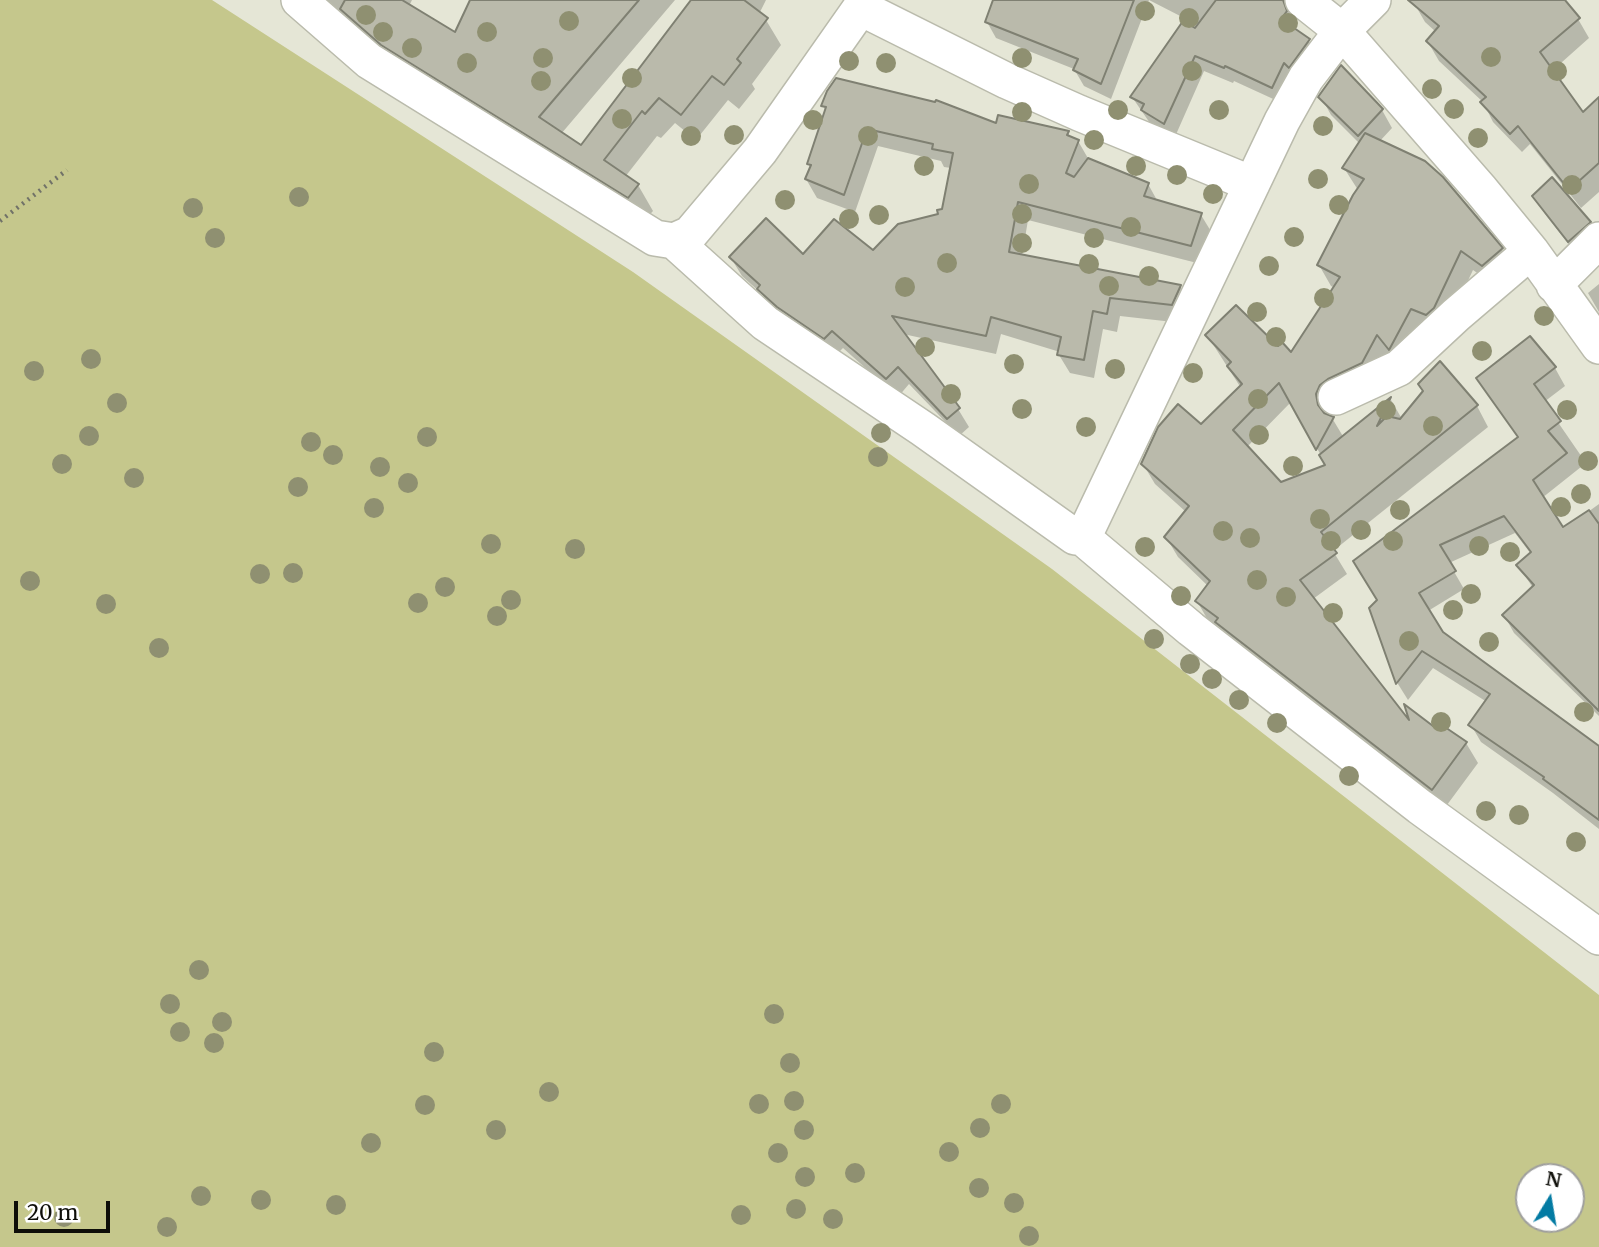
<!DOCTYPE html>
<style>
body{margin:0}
#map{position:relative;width:1599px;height:1247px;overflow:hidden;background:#e5e6d6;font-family:Merriweather,serif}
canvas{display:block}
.north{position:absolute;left:1515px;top:1163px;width:70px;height:70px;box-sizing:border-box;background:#fff;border:2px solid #9f9f9d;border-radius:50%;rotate:11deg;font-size:19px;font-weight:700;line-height:28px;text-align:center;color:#0e0e09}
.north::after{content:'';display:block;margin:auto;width:24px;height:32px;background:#037ba3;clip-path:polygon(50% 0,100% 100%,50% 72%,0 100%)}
.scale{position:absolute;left:14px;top:1201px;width:96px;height:32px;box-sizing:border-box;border:4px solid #0e0e09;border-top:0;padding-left:9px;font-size:21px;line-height:24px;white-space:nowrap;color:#0e0e09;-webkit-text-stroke:5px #fff;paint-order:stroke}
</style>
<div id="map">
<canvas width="1599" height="1247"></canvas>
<div class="north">N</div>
<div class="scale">20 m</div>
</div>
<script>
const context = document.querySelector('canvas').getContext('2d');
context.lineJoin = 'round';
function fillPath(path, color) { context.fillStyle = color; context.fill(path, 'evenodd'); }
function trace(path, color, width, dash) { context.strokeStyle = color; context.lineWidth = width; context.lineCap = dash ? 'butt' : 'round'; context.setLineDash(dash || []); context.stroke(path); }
fillPath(new Path2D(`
 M0,0H212L633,272L1052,569L1599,995V1247H0ZM1529,1177H1571V1219H1529Z`), '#c5c78c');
fillPath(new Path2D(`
 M325,0H412L409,6L456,35L472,0H675L561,134L581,147L693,0H766L759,14L766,20L781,45L752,84L755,89L739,109L728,100L696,140L675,123L661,138L657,136L625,177L638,185L653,211L643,222L398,70Z
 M995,0H1287L1293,11L1294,30L1309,41L1318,57L1282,103L1234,81L1233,83L1204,71L1174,139L1152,126L1132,97L1186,19L1149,0L1111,99L1084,86L1074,69L996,38L987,22Z
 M1417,0H1563L1578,19L1589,38L1552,71L1583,114L1599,99V192L1581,208L1530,144L1522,152L1493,122L1483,102L1439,61L1428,42L1436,32L1425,22L1414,3Z
 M1321,97L1382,110L1392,128L1379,142L1441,178L1502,250L1513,270L1495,285L1473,270L1445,329L1401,368L1389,353L1373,383L1331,405L1327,416L1332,418L1344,438L1391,400L1402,419L1424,392L1440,364L1477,406L1488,427L1333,551L1347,574L1313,599L1413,728H1433L1466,743L1478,763L1444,809L1229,643L1222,631L1209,622L1197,601L1208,586L1178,557L1166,537L1186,512L1155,484L1143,464L1201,426L1241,388L1207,335L1278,348L1291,354L1335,288L1331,286L1319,265L1358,190L1344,168L1360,144L1331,115ZM1291,402L1327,466L1281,484L1247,447Z
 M823,106L1068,133L1071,139L1078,141L1089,160L1148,184L1158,202L1201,215L1212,233L1201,264L1028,220L1022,256L1180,287L1191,305L1182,323L1120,316L1117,332L1103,329L1094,378L1070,373L1059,355L1060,352L1001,334L996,354L903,334L958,409L969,427L959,436L909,384L898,397L843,348L835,356L770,307L762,294L742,276L731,258L803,257L873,252L940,215L943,211L951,168L944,167L941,161L878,146L855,212L817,198L806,179L811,168L808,163L827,112Z
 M1534,196L1590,223L1599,239L1580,259L1545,214Z
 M1599,284V312L1588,293Z
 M1530,338L1555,368L1565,386L1544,402L1586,463L1542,498L1563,530L1599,504V716L1514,633L1504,615L1533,588L1518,565L1531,554L1515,533L1449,563L1464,589L1428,611L1442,633L1599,748V829L1553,793L1481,742L1471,725L1487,702L1433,668L1408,700L1398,684L1371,609L1519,438Z`), '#0003');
const building = new Path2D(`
 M345,0H402L455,32L470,0H639L539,117L581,145L691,0H744L768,18L737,59L741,63L724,85L712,76L681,115L659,98L645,114L642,111L604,160L639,184L628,198L381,45L340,9Z
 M993,0H1134L1101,84L1073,70L1078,59L985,22Z
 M1216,0H1283L1287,11L1281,19L1310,39L1289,68L1284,63L1272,88L1225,66L1224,68L1195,56L1164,124L1141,110L1144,104L1130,97L1183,21L1195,28Z
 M1408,0H1565L1580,18L1540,52L1583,112L1599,97V163L1569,190L1518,126L1510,134L1480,102L1486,97L1426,41L1439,26Z
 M1341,65L1383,109L1358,136L1318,97Z
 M836,78L935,102L936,100L996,123L998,115L1069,131L1067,135L1079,140L1066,173L1074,177L1088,158L1149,183L1144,196L1202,213L1191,246L1018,202L1009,252L1181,285L1172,305L1110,298L1107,314L1093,311L1084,360L1057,355L1061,337L991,317L986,336L892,316L960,408L947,419L898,367L886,379L832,331L824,339L777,307L757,289L760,285L729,257L766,218L803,254L834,219L873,250L898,224L938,214L937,210L942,209L953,153L932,149L933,144L867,129L844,195L805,179L811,165L807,164L826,107L821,106L827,91Z
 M1365,133L1425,161L1443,177L1503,248L1482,266L1461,251L1434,308L1426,315L1411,309L1389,350L1377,335L1362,363L1328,379L1320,385L1316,394L1318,405L1324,413L1334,417L1316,450L1279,383L1233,430L1281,482L1325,465L1319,455L1391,397L1377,426L1387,416L1400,419L1423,391L1418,384L1440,361L1478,405L1321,532L1337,553L1300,580L1409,720L1404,704L1433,726L1436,721L1467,742L1432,790L1215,622L1218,618L1195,601L1210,581L1164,537L1189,506L1141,464L1158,427L1178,404L1201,424L1242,384L1227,366L1231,362L1205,335L1236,305L1278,346L1282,342L1291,352L1340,277L1317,265L1353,195L1364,179L1342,168Z
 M1552,177L1591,222L1568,242L1532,196Z
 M1530,336L1556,367L1534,384L1561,421L1548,431L1567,453L1533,480L1563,527L1589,510L1599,524V711L1502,615L1534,585L1516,565L1531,552L1504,516L1440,545L1456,571L1419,593L1443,632L1599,746V820L1543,779L1544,777L1468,725L1490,694L1422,651L1396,684L1369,608L1377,600L1353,561L1518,437L1476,378Z`);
fillPath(building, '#babaab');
trace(building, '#7f8072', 2);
const street = new Path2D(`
 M299,0L369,61L655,238L674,241L690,234L760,151L866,0
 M1303,0L1342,31L1481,190L1531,251L1599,346
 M861,8L1007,81L1079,113L1252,184
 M674,241L765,323L923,429L1075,537L1083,538L1191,629L1420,807L1599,937
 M1554,285L1599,240
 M1336,397L1399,368L1456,315L1531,251
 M1083,538L1282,121L1306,78L1342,31L1373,0`);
trace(street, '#babbac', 38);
trace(new Path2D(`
 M0,221L67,170`), '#717268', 4.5, [2, 5]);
trace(street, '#fff', 35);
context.fillStyle = '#8f9071';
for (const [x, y] of [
 [1145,11],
 [366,15],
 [1189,18],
 [569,21],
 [1288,23],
 [383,32],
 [487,32],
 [412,48],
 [1491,57],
 [543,58],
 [1022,58],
 [849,61],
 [467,63],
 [886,63],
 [1192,71],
 [1557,71],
 [632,78],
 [541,81],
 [1432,89],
 [1454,109],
 [1118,110],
 [1219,110],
 [1022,112],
 [622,119],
 [813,120],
 [1323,126],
 [734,135],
 [691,136],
 [868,136],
 [1478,138],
 [1094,140],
 [924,166],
 [1136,166],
 [1177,175],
 [1318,179],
 [1029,184],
 [1572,185],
 [1213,194],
 [299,197],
 [785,200],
 [1339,205],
 [193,208],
 [1022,214],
 [879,215],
 [849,219],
 [1131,227],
 [1294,237],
 [215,238],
 [1094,238],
 [1022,243],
 [947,263],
 [1089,264],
 [1269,266],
 [1149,276],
 [1109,286],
 [905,287],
 [1324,298],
 [1257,312],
 [1544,316],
 [1276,337],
 [925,347],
 [1482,351],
 [91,359],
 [1014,364],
 [1115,369],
 [34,371],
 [1193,373],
 [951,394],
 [1258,399],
 [117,403],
 [1022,409],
 [1386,410],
 [1567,410],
 [1433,426],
 [1086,427],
 [881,433],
 [1259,435],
 [89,436],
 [427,437],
 [311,442],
 [333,455],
 [878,457],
 [1588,461],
 [62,464],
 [1293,466],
 [380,467],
 [134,478],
 [408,483],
 [298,487],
 [1581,494],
 [1561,507],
 [374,508],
 [1400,510],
 [1320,519],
 [1361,530],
 [1223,531],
 [1250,538],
 [1331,541],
 [1393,541],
 [491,544],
 [1479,546],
 [1145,547],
 [575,549],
 [1510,552],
 [293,573],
 [260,574],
 [1257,580],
 [30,581],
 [445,587],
 [1471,594],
 [1181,596],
 [1286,597],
 [511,600],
 [418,603],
 [106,604],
 [1453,610],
 [1333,613],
 [497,616],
 [1154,639],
 [1409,641],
 [1489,642],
 [159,648],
 [1190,664],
 [1212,679],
 [1239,700],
 [1584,712],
 [1441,722],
 [1277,723],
 [1349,776],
 [1486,811],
 [1519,815],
 [1576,842],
 [199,970],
 [170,1004],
 [774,1014],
 [222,1022],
 [180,1032],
 [214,1043],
 [434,1052],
 [790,1063],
 [549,1092],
 [794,1101],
 [759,1104],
 [1001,1104],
 [425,1105],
 [980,1128],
 [496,1130],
 [804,1130],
 [371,1143],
 [949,1152],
 [778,1153],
 [855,1173],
 [805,1177],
 [979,1188],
 [201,1196],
 [261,1200],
 [1014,1203],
 [336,1205],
 [796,1209],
 [741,1215],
 [64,1217],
 [833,1219],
 [167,1227],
 [1029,1236]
]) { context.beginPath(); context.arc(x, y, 10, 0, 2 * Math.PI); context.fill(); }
</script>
